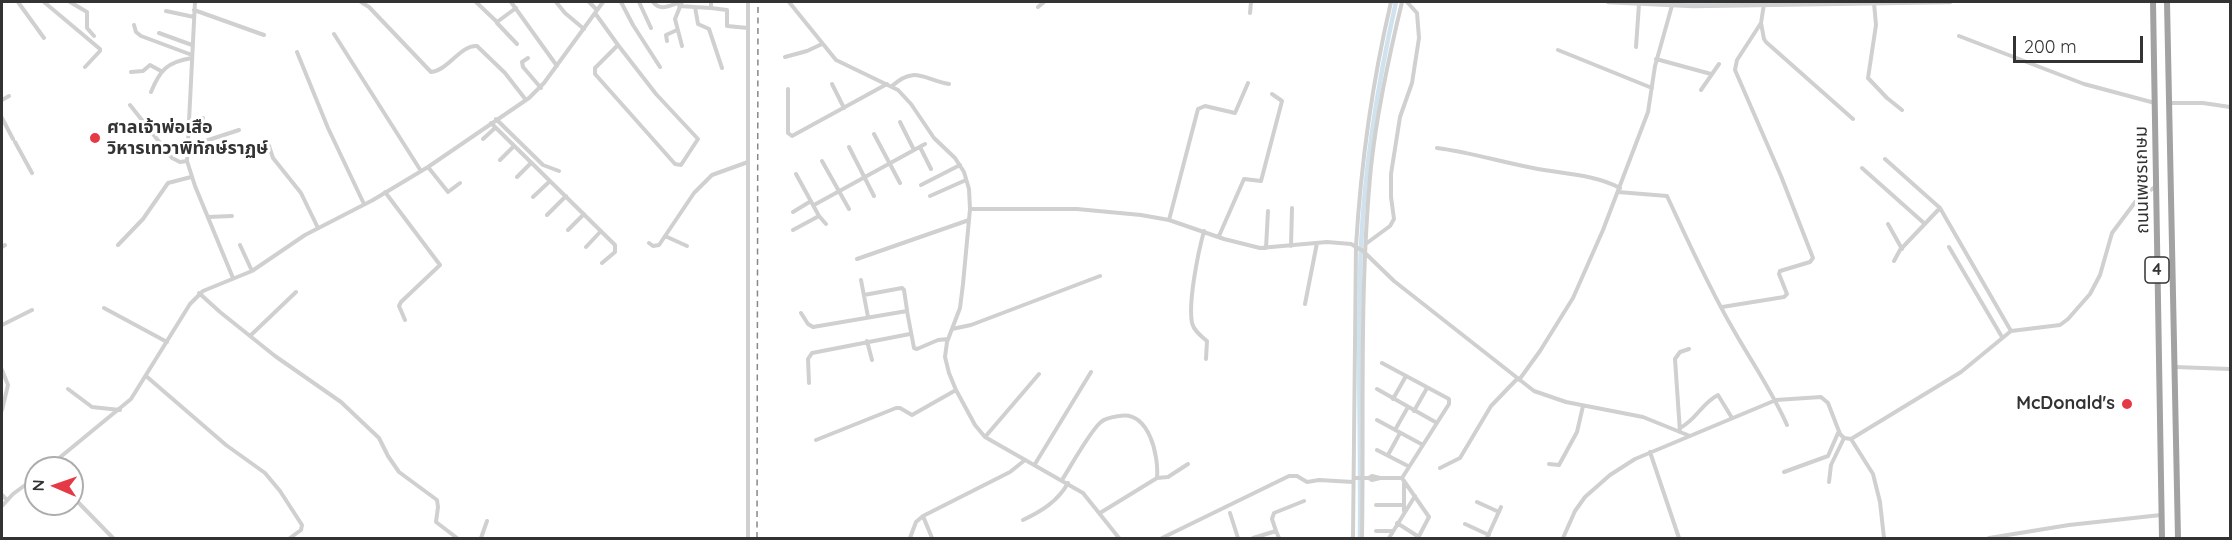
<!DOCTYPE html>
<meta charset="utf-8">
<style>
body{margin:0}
#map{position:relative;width:2232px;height:540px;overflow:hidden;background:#fff;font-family:Quicksand,sans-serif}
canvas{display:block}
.frame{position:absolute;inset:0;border:3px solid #333;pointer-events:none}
.north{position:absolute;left:24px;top:456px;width:60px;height:60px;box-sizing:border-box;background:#fff;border:2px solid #adadad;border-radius:50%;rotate:272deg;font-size:16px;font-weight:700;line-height:24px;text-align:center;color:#333}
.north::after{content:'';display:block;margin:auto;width:21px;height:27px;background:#e63946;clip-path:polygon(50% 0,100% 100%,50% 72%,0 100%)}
.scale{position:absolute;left:2013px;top:36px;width:130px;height:27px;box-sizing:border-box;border:3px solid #333;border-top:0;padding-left:8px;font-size:18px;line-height:21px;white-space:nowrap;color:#333;-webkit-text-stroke:4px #fff;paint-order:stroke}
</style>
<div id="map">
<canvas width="2232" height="540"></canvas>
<div class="frame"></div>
<div class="north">N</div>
<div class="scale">200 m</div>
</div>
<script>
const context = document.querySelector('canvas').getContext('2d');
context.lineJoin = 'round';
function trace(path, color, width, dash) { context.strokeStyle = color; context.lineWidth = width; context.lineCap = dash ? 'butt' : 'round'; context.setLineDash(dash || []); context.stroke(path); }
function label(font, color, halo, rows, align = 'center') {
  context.font = font + ' Quicksand,"Noto Sans Thai",sans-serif'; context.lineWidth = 6; context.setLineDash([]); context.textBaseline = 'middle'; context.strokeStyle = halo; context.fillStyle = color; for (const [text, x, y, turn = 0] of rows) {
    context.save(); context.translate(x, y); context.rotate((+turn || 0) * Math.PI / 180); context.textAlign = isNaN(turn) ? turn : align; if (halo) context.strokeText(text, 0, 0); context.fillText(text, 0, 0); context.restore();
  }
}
trace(new Path2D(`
 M1657,2H1745
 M1360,538C1361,441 1357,343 1361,246C1365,163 1378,82 1396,2`), '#cfe2ee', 4.5);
trace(new Path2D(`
 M18,2L44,38
 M44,2L100,49V51L85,67
 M70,2L87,12V28L94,36
 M195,2L187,161L195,186L233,278
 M361,2L369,7L431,72C449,70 460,45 477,46L505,73L526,100
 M476,2L497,22L516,8
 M511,2L557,66
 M556,2L565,13L584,29
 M589,2L597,10
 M621,2L633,25L660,67
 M639,2L651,28
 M653,2C661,12 670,5 681,2
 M711,2V8L727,10V26L748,28
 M789,2L836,60L898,90L911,104L934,138L955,158L964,172L969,189L970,209L963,284L960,308L947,342L945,357L949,373L956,390L975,425L985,437L1083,493L1119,538
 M1874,3L1876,25L1868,78L1887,98L1902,110
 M679,6L711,8
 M695,7L698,24L709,29L722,68
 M1038,7L1044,2
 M194,10L264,35
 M166,11L194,17
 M595,13L618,45L595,68V74L675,164L681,165L698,139L656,94L618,45
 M1250,13L1251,2
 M497,23L517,44
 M1761,23L1764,39L1766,42L1853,119
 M134,25L136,32L141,36L192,55
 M159,33L192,45
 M334,34L421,171
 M1959,36L2084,84L2155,103
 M667,41L666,35L677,30
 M682,46L675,19L682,2
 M1636,47L1639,4
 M1558,50L1652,88
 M297,52L328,128L364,204
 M785,57L807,51L822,44
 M528,58L522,62L523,67L541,88
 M1656,59L1711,74
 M131,72L143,71L150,65L161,71
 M832,84L844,108
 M892,86C915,65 924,80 949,84
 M788,89V133L792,136L887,84
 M1701,90L1719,64
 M151,92C160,70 167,62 192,58
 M2,100L9,96
 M2171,103H2203L2230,107
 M130,105L172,158L180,162L187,161
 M2,118L13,139
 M496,119L543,165L559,171
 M188,122L203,118
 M900,122L914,150
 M491,123L615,245V252L602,263
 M874,134L900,183
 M483,139L495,128
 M267,140L273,158L301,193L318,228
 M15,142L32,173
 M187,147L239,130
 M849,147L874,196
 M920,147L931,169
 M1437,148C1469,152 1501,162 1533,168C1563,174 1593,174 1620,188
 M1885,159L1940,208L2011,331
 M500,160L514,146
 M822,161L849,209
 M428,167L448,192L460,183
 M1862,168L1925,224
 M517,177L531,163
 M921,185L960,165
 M385,192L440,265L401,302L399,306L405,320
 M1618,192L1667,196C1688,241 1708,286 1733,329C1751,361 1772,391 1787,425
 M930,196L966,180
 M533,197L550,181
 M814,205L925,144
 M970,209H1077L1141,215L1169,220L1224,239L1260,248L1327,242L1351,244L1363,251L1394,281L1534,391L1566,402L1643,417L1690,436
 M793,212L811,201
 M547,215L566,196
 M819,216L826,224
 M208,217L232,216
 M1169,220L1198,109L1205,106L1235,113L1248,83
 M1888,224L1902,249
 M568,230L584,214
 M793,230L819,216L796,174
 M1204,231C1198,253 1188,302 1192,323C1194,331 1201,336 1207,341L1206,359
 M665,236L687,246
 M1219,236L1244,179L1261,181L1282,101L1272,94
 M649,243L653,246L659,245L694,193L712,175L748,162
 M1367,243L1390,226L1394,219L1391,197V174L1400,117L1412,83L1419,38L1417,13L1407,2
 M118,245L143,219L168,183L191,177
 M240,245L252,271
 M1291,246L1292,208
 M2,247L5,245
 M586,247L601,231
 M1949,247L2002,337
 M1266,248L1268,211
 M857,259L969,220
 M1894,261L1900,250L1940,208
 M861,280L868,317
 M199,293L220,312L275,356L341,402L379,438L388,456L399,472L437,500L438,507L436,522L457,538
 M864,295L902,288L904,290L907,310
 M1305,304L1317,243
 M1722,307L1784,297L1787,294L1779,274L1780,271L1810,262L1813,258L1781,176L1735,70L1737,60L1761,23L1764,4
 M104,308L167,342
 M801,313L808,324L813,327L907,311L914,348L917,349L938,340L948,339
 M2,325L32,310
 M952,329L971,325L1100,276
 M250,336L296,292
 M867,341L872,360
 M2175,367L2230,369
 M2,370L8,385L2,410
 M146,376L226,445L265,473L280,491L302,525L301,530L290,538
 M1519,380L1540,351L1573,298L1603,230L1648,112L1655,66L1673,2
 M809,383L808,359L812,353L910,334
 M68,389L92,407L120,410
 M1377,389L1437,423
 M1393,399L1406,376
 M1414,411L1427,388
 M1377,420L1423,445
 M1680,428C1696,420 1702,403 1718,395L1732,418
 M1395,430L1408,407
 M1680,432L1675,359L1680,352L1689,349
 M985,437L1039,374
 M1851,439L1961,372L2011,331L2060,325L2068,319L2090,294L2100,275L2112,233L2136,201L2156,186
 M816,440L896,408H900L912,415L956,390
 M1377,450L1408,466
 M1650,452L1679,538
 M1388,455L1400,433
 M1035,464L1091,372
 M1549,464L1559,465L1577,432L1583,406
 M47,468L131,399L190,304L203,291L252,271L305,235L373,200L428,167L529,98L544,83L603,2
 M1440,468L1460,458L1491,406L1517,379
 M1784,472L1828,456L1838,433
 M1157,478L1168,477L1188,464
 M1354,478H1369L1372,476L1380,478H1402L1449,404V399L1382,363
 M1369,478L1372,480L1380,478
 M1402,478L1429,517L1418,538
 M1062,480C1071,466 1090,431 1101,422C1105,418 1113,417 1119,416C1149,410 1159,456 1157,478L1100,513
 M1829,482L1831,465L1844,438
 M2,495L7,500
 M72,496L113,538
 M1477,502L1499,512
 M1376,505H1404
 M2,506L13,494L36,477
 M1404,511V483
 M1230,513L1238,538
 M923,516L932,538
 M1023,520C1042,511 1058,501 1068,483
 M1397,523L1419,537
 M1465,524L1489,535
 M1276,531L1279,538
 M1376,531H1392
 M481,538L487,521
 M748,538V2
 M910,538L916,522L923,516L1010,472L1025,460
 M1162,538L1289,476H1297L1307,482L1319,480L1353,482
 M1253,538L1276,531L1272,519L1274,513L1304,501
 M1353,538L1356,246C1361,163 1372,83 1391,2
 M1362,538C1364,415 1359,290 1371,167C1377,111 1389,56 1402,2
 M1389,538L1415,496
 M1487,538L1501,507
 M1563,538L1575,511L1585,497L1610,475L1635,459L1776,400L1821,397L1828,403L1840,434L1844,438L1851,439L1873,474L1880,502L1884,538
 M1989,538L2069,525L2161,515`), '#d0d0d0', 4);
trace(new Path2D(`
 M1608,2L1693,6L1950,2`), '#d0d0d0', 4.5);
trace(new Path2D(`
 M2153,2L2162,538
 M2167,2L2178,538`), '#a2a2a2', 6);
trace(new Path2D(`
 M757,538L758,2`), '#888', 1.5, [6, 4.5]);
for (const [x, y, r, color] of [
 [95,138,6,"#e63946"],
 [2127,404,6,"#e63946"]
]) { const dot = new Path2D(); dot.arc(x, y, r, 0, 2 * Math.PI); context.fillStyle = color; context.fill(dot); trace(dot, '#fff', 2); }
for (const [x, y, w] of [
 [2157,270,24]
]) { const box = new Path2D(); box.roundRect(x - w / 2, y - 13, w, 26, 4.5); context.fillStyle = '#fff'; context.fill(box); trace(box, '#333', 1.5); }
label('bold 16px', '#333', null, [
 ["4",2157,270]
]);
label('bold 18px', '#333', '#fff', [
 ["ศาลเจ้าพ่อเสือ",107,128],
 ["วิหารเทวาพิทักษ์ราฏษ์",107,149],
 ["McDonald's",2115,404,"right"]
], 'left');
label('18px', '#333', '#fff', [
 ["ถนนเพชรเกษม",2142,180,-91]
]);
</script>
